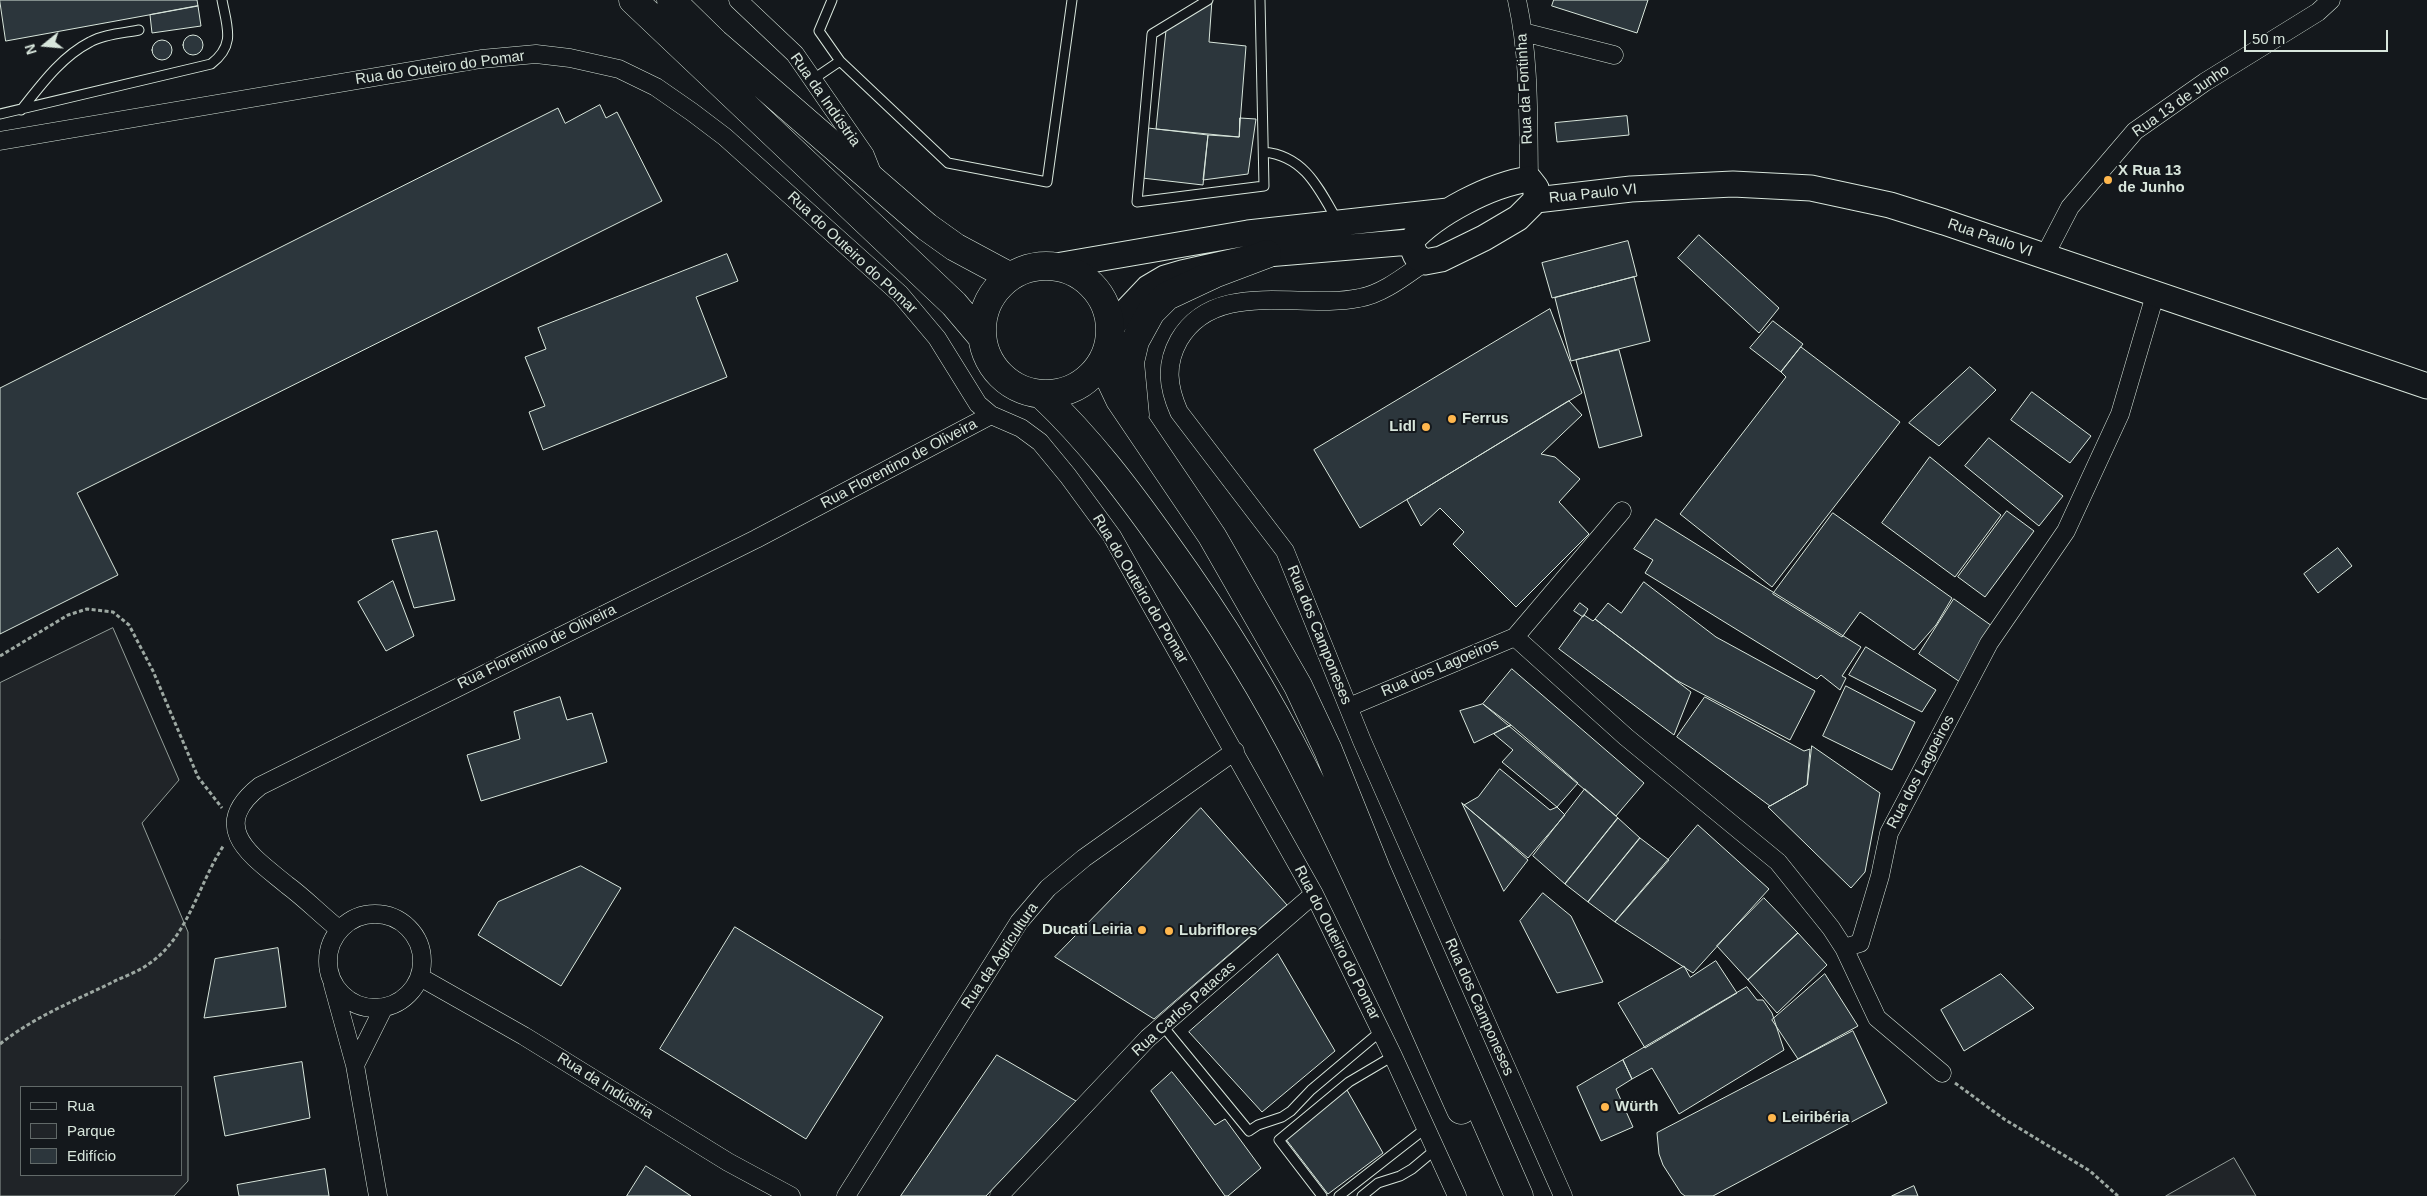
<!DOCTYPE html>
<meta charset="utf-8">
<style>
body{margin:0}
#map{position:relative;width:2427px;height:1196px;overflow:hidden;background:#14181c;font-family:Arial,sans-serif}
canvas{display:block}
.legend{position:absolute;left:20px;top:1086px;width:162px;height:90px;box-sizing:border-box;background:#14181c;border:1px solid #626a69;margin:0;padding:6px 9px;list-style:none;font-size:15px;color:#d8e6dc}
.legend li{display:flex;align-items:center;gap:10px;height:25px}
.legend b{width:25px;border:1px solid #626a69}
.north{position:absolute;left:20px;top:20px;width:50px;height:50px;-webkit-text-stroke:4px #14181c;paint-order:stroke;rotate:253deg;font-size:14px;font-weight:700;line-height:20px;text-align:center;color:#d8e6dc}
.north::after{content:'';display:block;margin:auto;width:18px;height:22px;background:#d8e6dc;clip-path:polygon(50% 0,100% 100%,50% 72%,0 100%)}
.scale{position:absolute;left:2244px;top:30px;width:144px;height:22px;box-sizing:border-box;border:2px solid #d8e6dc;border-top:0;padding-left:6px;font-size:15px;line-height:18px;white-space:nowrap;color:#d8e6dc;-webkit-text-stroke:4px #14181c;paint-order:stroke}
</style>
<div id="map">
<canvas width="2427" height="1196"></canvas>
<ul class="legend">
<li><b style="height:6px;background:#14181c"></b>Rua</li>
<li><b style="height:14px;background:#202428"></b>Parque</li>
<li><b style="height:14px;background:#2c363c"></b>Edifício</li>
</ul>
<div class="north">N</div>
<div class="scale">50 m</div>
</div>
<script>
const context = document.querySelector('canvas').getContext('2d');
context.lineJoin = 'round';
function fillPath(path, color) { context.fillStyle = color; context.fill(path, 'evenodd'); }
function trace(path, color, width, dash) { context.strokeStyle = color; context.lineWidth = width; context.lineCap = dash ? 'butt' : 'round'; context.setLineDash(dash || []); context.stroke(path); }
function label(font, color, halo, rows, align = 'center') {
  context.font = font + ' Arial,sans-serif'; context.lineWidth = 4; context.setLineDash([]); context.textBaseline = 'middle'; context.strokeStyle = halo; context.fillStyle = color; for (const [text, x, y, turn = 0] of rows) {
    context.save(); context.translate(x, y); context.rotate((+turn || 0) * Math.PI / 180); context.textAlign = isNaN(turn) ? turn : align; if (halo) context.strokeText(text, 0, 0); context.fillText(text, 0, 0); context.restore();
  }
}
const green = new Path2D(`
 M113,628L179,780L142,823L188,932V1181L174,1196H0V683ZM181,1087V1175H21V1087Z
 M2234,1158L2256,1196H2166Z`);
fillPath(green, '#202428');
trace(green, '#939e99', 1);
const building = new Path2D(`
 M0,0H197L198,6L6,41Z
 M1212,0L1209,42L1246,46L1239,137L1156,129L1166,30Z
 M1554,0H1648L1637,33L1552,6Z
 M198,6L201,26L152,33L150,15Z
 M183 45a10 10 0 1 1 20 0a10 10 0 1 1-20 0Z
 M152 50a10 10 0 1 1 20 0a10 10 0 1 1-20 0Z
 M600,105L606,118L617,112L662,201L77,493L118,575L0,634V388L558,108L565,123Z
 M1627,116L1629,135L1557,142L1555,123Z
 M1240,118L1256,119L1248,174L1203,180L1208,135L1239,137Z
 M1148,128L1208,135L1203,185L1142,178Z
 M1699,235L1779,308L1759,333L1678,258Z
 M1628,241L1637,276L1552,298L1542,263Z
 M727,254L738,281L696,297L727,377L543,450L529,412L545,406L525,357L546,349L538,328Z
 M1634,277L1650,341L1571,361L1555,298Z
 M1550,309L1582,393L1360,528L1314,450Z
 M1773,321L1803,344L1781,372L1750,348Z
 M1801,347L1900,422L1772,587L1680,514L1786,377L1781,372Z
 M1619,350L1642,436L1599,448L1576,360Z
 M1970,367L1996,390L1939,446L1909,423Z
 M2032,392L2091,436L2070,463L2011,420Z
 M1569,401L1582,415L1541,454L1555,457L1580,479L1559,502L1589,534L1516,607L1453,544L1464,532L1440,508L1421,526L1407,500Z
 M1989,438L2063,496L2039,526L1965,466Z
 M1930,457L2001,515L1955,577L1882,523Z
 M2007,511L2034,531L1985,597L1958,577Z
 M1833,513L1952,598L1936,625L1914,650L1860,612L1842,637L1773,594Z
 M1656,519L1861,647L1842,676L1846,678L1840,690L1821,675L1817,679L1645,573L1653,560L1634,549Z
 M437,531L455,600L414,608L392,540Z
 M2338,548L2352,566L2318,593L2304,574Z
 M393,581L414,636L386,651L358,602Z
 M1644,582L1716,637L1815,691L1790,740L1676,680L1595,619L1608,603L1621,613Z
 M1954,599L1992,626L1960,682L1919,654Z
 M1580,603L1588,609L1583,617L1574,611Z
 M1584,615L1593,621L1595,619L1691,692L1674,735L1559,649Z
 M1866,647L1936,690L1922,712L1849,675Z
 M1512,669L1644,783L1616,816L1483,704Z
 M1846,686L1915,722L1892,770L1823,736Z
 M560,697L567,720L592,713L607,762L481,801L467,755L520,739L514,712Z
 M1705,697L1804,751L1810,749L1807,785L1770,806L1677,737Z
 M1483,704L1511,725L1474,743L1460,711Z
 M1511,725L1578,783L1557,807L1502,762L1513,750L1494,734Z
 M1812,746L1880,793L1865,872L1851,888L1768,807L1807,785Z
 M1500,769L1550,810L1557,807L1565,815L1528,858L1464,805L1478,797Z
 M1585,789L1618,818L1565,884L1533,856Z
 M1462,803L1528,860L1504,891Z
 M1201,808L1287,905L1154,1019L1055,957Z
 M1618,818L1640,838L1588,902L1565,884Z
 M1698,825L1769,889L1693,973L1615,922Z
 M1640,838L1669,860L1615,922L1588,902Z
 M581,866L621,888L561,986L478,935L498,902Z
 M1543,893L1571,916L1603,982L1557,993L1520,921Z
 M1764,898L1798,933L1748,980L1717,946Z
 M735,927L883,1017L806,1139L660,1049Z
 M1798,933L1827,965L1777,1013L1748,980Z
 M278,948L286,1007L204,1018L215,959Z
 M1278,954L1335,1051L1262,1112L1189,1032Z
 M1716,961L1737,993L1645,1048L1618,1003L1684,966L1690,977Z
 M1825,974L1858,1026L1798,1059L1772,1020Z
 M2001,974L2034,1008L1964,1051L1941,1010Z
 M1747,987L1757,1000H1763L1772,1013L1784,1050L1679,1114L1652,1068L1632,1079L1623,1060Z
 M1853,1031L1887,1103L1713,1196H1685L1681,1193L1663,1165L1659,1154L1657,1133Z
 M997,1055L1076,1101L986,1196H901Z
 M1623,1060L1632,1079L1616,1089L1633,1127L1601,1141L1577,1087Z
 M302,1062L310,1118L225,1136L214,1077Z
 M1172,1072L1215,1125L1225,1119L1261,1168L1228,1196H1225L1151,1091Z
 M1347,1090L1383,1153L1328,1194L1285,1138Z
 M646,1166L691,1196H627Z
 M325,1169L329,1196H239L237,1185Z
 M1914,1186L1918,1196H1892Z`);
fillPath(building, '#2c363c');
trace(building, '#d8e6dc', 1);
const lane = new Path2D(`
 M832,0L819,31L840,61L948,163L1047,182L1072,0
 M1208,0L1152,34L1137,202L1264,186L1260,0
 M812,80L840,61
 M21,110C41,85 61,57 90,42C104,34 124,33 139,30
 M0,114L211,64C236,45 227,27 222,0
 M1264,152C1305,156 1319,189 1338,222
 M1162,1025L1249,1131L1258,1125L1282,1117L1291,1111L1311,1090L1381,1031
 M1322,1196L1279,1140L1349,1082L1393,1056
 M1339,1196L1426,1128
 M1362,1196L1378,1183L1400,1176L1412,1169L1436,1149`);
const street = new Path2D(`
 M738,0L795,54L865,155L873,175
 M1517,0C1530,59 1528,119 1529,179
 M1523,32L1614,55
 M0,141L481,59L536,54L570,58L619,69L656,87L692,112L725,137L900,294L937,338L978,404L991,415L1021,428L1040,442L1068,476L1112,536L1314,894L1393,1056L1457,1196
 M2044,257L2070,207L2135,131L2205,82L2318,12L2331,0
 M1425,262C1406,275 1383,294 1359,298C1301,310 1215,278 1179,340C1165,365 1168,387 1179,412L1285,551L1362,741L1563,1196
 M1515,637L1622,511
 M1349,707L1515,637L1626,737L1778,862L1831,928L1844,948L1877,1018L1942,1073
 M328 961a47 47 0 1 1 94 0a47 47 0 1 1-94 0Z
 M340,930C322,916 306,899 287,885C252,856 207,828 260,786L756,539L991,415
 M1844,948L1860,943L1880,876L1889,833L1989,643L2066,531L2120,414L2155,295
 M420,977L524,1036L728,1162L791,1196
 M333,985L355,1065L378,1196
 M355,1065L384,1007
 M846,1196L1019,922L1048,888L1084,858L1235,751
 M999,1196L1148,1038L1314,894`);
const secondary = new Path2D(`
 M1410,242L1416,256L1425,262L1441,259L1484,238L1518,218L1536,200L1631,189L1733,184L1811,188L1890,205L1944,222L2427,386
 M1056,266L1248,233L1448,211
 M1111,327L1148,288L1165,278L1182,273L1267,254L1410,242C1436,213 1490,185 1529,179L1536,188V200`);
const highway = new Path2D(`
 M633,0L954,304L982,337
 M671,0L715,43L927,227L955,247L1009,276
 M982 330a64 64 0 1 1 128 0a64 64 0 1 1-128 0Z
 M1102,362L1120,400L1212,536L1298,686L1328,750L1376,869L1519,1196
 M1042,395C1089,439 1128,491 1165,543C1217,615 1265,691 1305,771C1362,882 1410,997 1461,1110
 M1135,415L1130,362L1135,341L1151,312L1167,296L1214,274L1267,254`);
trace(lane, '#d8e6dc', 11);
trace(street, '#d8e6dc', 19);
trace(secondary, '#d8e6dc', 27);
trace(highway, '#d8e6dc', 29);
trace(new Path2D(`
 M0,656L68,615L87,609L113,612L129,625L153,671L198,777L222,808
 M0,1044C34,1017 74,1001 113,982C125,976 140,971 150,963C189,936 199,882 224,845
 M1955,1083L2004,1119L2090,1171L2118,1196`), '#9da8a2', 3, [4, 2.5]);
trace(lane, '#14181c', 9);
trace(street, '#14181c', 18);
trace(secondary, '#14181c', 25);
trace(highway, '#14181c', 28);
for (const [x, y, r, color] of [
 [2108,180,5,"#ffb74d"],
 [1452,419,5,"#ffb74d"],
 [1426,427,5,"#ffb74d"],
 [1142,930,5,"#ffb74d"],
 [1169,931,5,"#ffb74d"],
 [1605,1107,5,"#ffb74d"],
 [1772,1118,5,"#ffb74d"]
]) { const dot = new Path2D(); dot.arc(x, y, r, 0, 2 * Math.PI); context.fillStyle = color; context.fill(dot); trace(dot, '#14181c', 2); }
label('15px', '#d8e6dc', '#14181c', [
 ["Rua do Outeiro do Pomar",440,68,-8],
 ["Rua da Fontinha",1525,89,-93],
 ["Rua da Indústria",825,100,55],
 ["Rua 13 de Junho",2181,101,-35],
 ["Rua Paulo VI",1593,194,-6],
 ["Rua Paulo VI",1990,238,19],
 ["Rua do Outeiro do Pomar",852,253,43],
 ["Rua Florentino de Oliveira",899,464,-28],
 ["Rua do Outeiro do Pomar",1140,589,59],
 ["Rua dos Camponeses",1319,635,68],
 ["Rua Florentino de Oliveira",537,647,-26],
 ["Rua dos Lagoeiros",1440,668,-23],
 ["Rua dos Lagoeiros",1921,772,-62],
 ["Rua do Outeiro do Pomar",1337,943,63],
 ["Rua da Agricultura",1000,956,-56],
 ["Rua dos Camponeses",1479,1007,66],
 ["Rua Carlos Patacas",1184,1009,-42],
 ["Rua da Indústria",605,1086,32]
]);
label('bold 15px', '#d8e6dc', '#14181c', [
 ["X Rua 13",2118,171],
 ["de Junho",2118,188],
 ["Ferrus",1462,419],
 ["Lidl",1416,427,"right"],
 ["Ducati Leiria",1132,930,"right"],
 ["Lubriflores",1179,931],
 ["Würth",1615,1107],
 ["Leiribéria",1782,1118]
], 'left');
</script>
